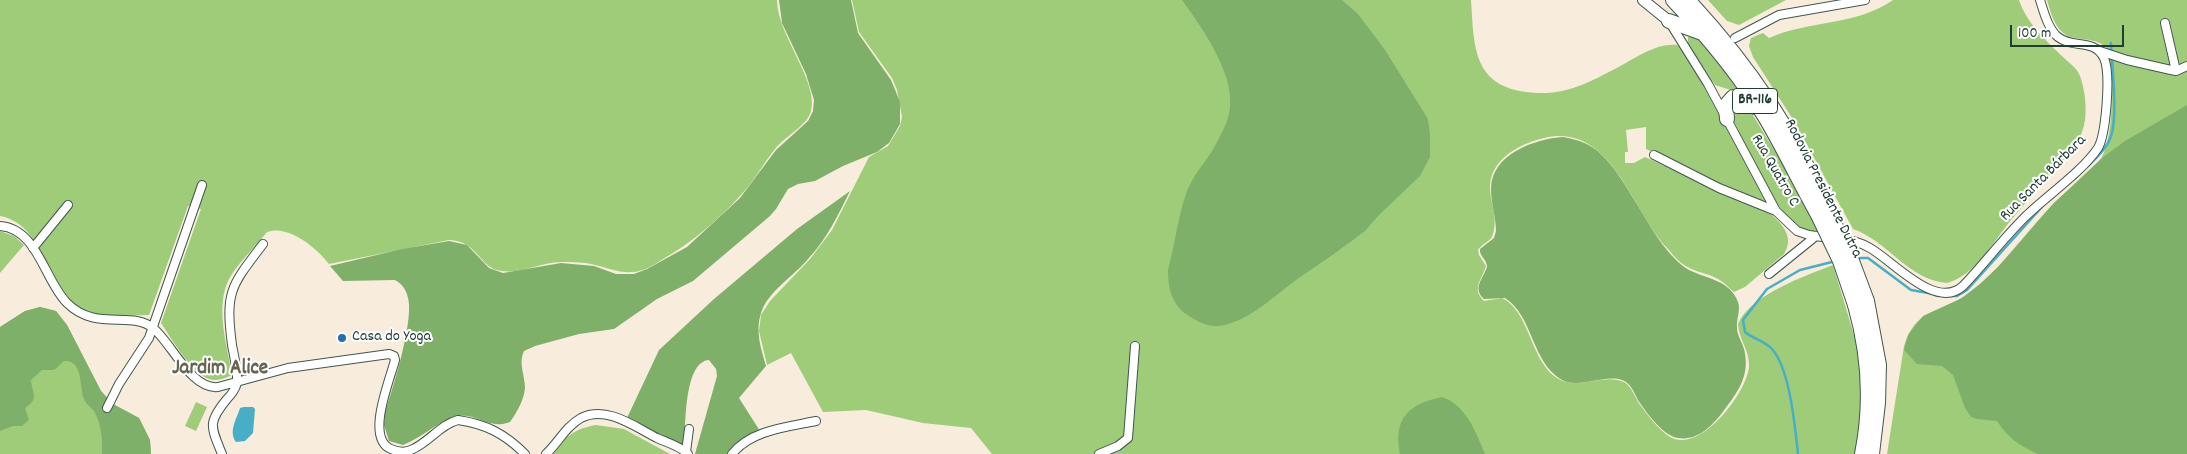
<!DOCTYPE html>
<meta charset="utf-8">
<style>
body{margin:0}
#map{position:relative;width:2187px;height:454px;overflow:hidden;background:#f8eddc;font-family:Dekko,sans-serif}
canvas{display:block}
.scale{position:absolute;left:2010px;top:25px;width:114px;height:22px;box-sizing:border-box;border:2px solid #1f3d34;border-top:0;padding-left:6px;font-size:15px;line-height:18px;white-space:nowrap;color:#1f3d34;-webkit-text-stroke:4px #fff;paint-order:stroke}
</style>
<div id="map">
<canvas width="2187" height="454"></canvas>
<div class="scale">100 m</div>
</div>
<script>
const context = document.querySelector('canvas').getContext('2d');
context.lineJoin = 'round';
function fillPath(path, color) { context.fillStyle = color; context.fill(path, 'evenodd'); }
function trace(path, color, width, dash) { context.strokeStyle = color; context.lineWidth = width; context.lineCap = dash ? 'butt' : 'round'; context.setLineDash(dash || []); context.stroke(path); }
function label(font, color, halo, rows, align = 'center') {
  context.font = font + ' Dekko,sans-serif'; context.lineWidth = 4; context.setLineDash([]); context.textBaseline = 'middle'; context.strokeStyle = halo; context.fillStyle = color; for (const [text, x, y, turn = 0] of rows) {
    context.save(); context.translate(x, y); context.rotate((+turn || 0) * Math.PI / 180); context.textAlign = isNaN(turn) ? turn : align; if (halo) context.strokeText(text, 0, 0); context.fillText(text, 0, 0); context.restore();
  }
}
fillPath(new Path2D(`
 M0,0H777C777,35 819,81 811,111C807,126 785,136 775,149C763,164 753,183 739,197C717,221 691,243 663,259C654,265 643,272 632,272C619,273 608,268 595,265C585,262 572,262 561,262C542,262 521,274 502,271C479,269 479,241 449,240L329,264C317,248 288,224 267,232C256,246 242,259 232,274C213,303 227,343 232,375C225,378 217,382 209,379C192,374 171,338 161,323L201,209L188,206L149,315C131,315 109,318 91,313C43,300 51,226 0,216Z
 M852,0H1471C1474,39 1471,82 1520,91C1562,99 1588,83 1624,64C1640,55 1658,43 1677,45L1683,50L1696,72L1766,202L1724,186L1646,149V127L1626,130L1628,152H1625V163H1634L1645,157L1772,215C1784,226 1794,238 1784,254L1745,287L1734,292C1728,287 1723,281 1716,278C1709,274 1701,273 1694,270C1683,266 1675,258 1668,249C1631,211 1612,122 1544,138C1527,142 1509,150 1498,164C1479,189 1501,209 1493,234C1491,242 1482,243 1478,250L1479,255L1486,266C1482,280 1471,288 1484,301L1502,298C1529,311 1530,357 1554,376C1576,393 1602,372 1624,382C1633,387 1635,399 1641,406C1649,417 1659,430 1670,437C1700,454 1746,394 1749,367C1750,351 1739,340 1738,324C1750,295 1805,276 1833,265L1857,345L1863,383L1857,454H992L971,428L923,423L866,410L823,412L791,353L767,365L759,331L761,315L770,301L810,259L832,230L869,157L888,146L900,126L902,117L897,90L892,78L859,32Z
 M1708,0H1786L1739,25L1727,21Z
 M1893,0H2019C2026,22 2046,41 2063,57C2071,65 2078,68 2081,79C2086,95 2088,117 2082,132C2073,154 2061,163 2046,180C2034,193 2022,207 2011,220C1993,242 1976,275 1947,283C1908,280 1888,241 1853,229L1794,121L1753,57L1749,46L1751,38L1763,33L1769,38C1809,20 1856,26 1893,0Z
 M2047,0H2187V454H1887L1904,346C1916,308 1936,315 1963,297C1999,273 2023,235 2053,204C2064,193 2096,169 2102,157C2115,133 2113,74 2107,48C2092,34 2072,44 2060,30C2053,22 2050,10 2047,0Z
 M1691,35L1701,38L1740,93L1715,85L1688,44V37Z
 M1741,104L1748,107L1824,232C1814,232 1806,231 1797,226C1775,212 1745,142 1731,116L1730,111L1733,107Z
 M0,231L14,236L24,245L0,273Z
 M40,307L56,311L67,325L101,391L113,404L139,418L150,440L151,454H0V327L25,311Z
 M196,402L207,407L196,431L185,426Z
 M596,425L624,429L670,454H551C566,437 573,429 596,425Z`), '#9fcc79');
fillPath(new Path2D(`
 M779,0H851L858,33L891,80L896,92L900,102V124L889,143L877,152L843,166L815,181L798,184L788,189L776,209L770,216L693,281L657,299L614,329L579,334L535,346L524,351C518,363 525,375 525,388C524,400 517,412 510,422C487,431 474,410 454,417C436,423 421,438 403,445L389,441L384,425L385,412C393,389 414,320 408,298C406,289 402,284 395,280L343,281L330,266L402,249L449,241L467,245L489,268L503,273L561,263L594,266L616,274H634L647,269L687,247L740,198L776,150L808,121L813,111L814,100L806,74L782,23Z
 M1182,0H1342L1358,14L1385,50L1428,119L1430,134V157L1420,176L1378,216L1365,231C1343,248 1319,264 1296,280C1273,297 1247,323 1218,326C1206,327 1195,320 1186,314C1171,303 1168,287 1168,270C1175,244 1178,216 1187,191C1194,173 1208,160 1217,142C1223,131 1229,119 1230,107C1234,73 1201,26 1182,0Z
 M2187,105V454H2038C2020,446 2008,438 1997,421L1977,419L1971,417L1965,408L1953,375L1942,366L1917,364L1904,350L1908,335L1923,316L1962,298L1980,284L1998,267L2053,204L2102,158L2125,141Z
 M1563,137C1573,139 1583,141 1592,147C1619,163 1644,223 1667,250C1673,257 1680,265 1689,270C1707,279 1730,280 1738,302C1741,311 1736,319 1737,328C1737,335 1742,342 1744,349C1751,376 1737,393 1722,413C1711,427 1697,441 1678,438C1664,436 1648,415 1640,403C1634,395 1633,384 1622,380C1604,374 1580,389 1562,380C1531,362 1534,317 1505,298L1484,299C1472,288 1483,279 1487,267C1487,259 1479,256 1480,249L1494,238L1496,231C1496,217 1491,203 1491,189C1491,154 1535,139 1563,137Z
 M850,191C838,215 827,239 808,259C794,276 768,291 761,313C755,331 761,349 766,366L739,398L760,431L729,454H695L717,376L716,369L709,360C683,362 686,429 684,448L627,418L659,350L714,299L797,229Z
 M40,307L56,311L67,325L101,391L113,404L139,418L150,440L151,454H102C103,440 101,423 94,411C91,407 86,404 84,399C79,389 84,359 64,361C52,371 60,370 42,370L31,380C32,395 40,398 25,408L29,420L22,426H13L0,431V327L25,311Z
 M1442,397C1466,405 1476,432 1485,454H1400C1393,419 1408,404 1442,397Z`), '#7fb069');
fillPath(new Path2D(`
 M244,407H253L255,409L253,433L245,441L236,442C228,432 237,418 240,408Z`), '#47aec6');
trace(new Path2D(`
 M2088,166C2097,157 2107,148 2111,136C2118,116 2112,66 2111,43
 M1856,258H1868L1911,290L1934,294
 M1947,296H1957L1967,290L2041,208
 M1798,454C1795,427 1790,369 1772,349C1765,341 1753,339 1745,332L1743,320L1767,289L1800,270L1836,261`), '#47aec6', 2.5);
const street = new Path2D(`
 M1670,23L1708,84L1776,211L1797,231L1809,235L1829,238
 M2165,23L2176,71
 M1735,38L1779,15L1865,0
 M2100,51L2127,60L2171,70L2176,71L2187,66
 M1654,155L1719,188L1776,211
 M0,226C38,229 44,280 67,303C96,332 131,310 153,328C171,342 191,390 218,387L288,368L389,354L394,356L395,360C390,380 365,438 391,449C398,452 406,453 413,449C429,442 441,424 458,420C486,424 505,434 525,454
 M1841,239C1851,240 1862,243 1870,248C1893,261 1936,311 1963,286C1984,264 2002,240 2024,218C2046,196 2081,173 2098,148C2106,134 2111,74 2104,58C2094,38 2073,49 2058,37C2048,29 2044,12 2040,0
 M33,248L68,205
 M1769,274L1816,236
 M107,408L119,384L149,338L202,185
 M686,452L689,429
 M222,454C211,427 207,423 227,399C232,394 235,390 237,383C238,372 234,356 232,345C225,291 231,286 263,244
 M546,454C559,442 565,427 581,418C607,405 635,427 657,438C668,443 680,446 688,454
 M732,454C751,430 787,427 816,421
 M1099,454L1118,446L1128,438L1135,346`);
const secondary = new Path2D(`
 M1643,0L1669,21`);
const highway = new Path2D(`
 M1673,0C1707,36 1739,74 1765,117C1784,149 1800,183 1818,215
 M1688,0C1746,62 1794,132 1828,210
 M1669,21L1702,33
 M1727,119L1726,105L1733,97L1744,98L1755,107
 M1867,301L1879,365L1878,403L1872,454
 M1855,305C1869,354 1872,404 1862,454`);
trace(street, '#40574d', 10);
trace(secondary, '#40574d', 12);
trace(highway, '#40574d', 16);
trace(street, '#fff', 8);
trace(secondary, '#fff', 10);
trace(highway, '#fff', 14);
const highwayBridge = new Path2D(`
 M1828,210L1852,261L1867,301
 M1818,215L1840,261L1855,305`);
trace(highwayBridge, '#40574d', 16, []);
trace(highwayBridge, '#fff', 14);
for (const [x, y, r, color] of [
 [342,338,5,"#1f6fb2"]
]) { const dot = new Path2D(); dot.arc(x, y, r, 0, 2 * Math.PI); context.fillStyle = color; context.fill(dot); trace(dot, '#fff', 2); }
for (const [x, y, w] of [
 [1755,101,45]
]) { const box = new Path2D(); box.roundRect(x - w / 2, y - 12.5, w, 25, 4); context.fillStyle = '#fff'; context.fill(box); trace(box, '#1f3d34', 1); }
label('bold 15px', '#1f3d34', null, [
 ["BR-116",1755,101]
]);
label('16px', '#1f3d34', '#fff', [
 ["Rua Quatro C",1774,171,60],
 ["Rua Santa Bárbara",2044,179,-45],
 ["Rodovia Presidente Dutra",1822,189,63]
]);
label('16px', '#1f3d34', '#fff', [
 ["Casa do Yoga",352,338]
], 'left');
label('bold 21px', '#666551', '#fff', [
 ["Jardim Alice",220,370]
]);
</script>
